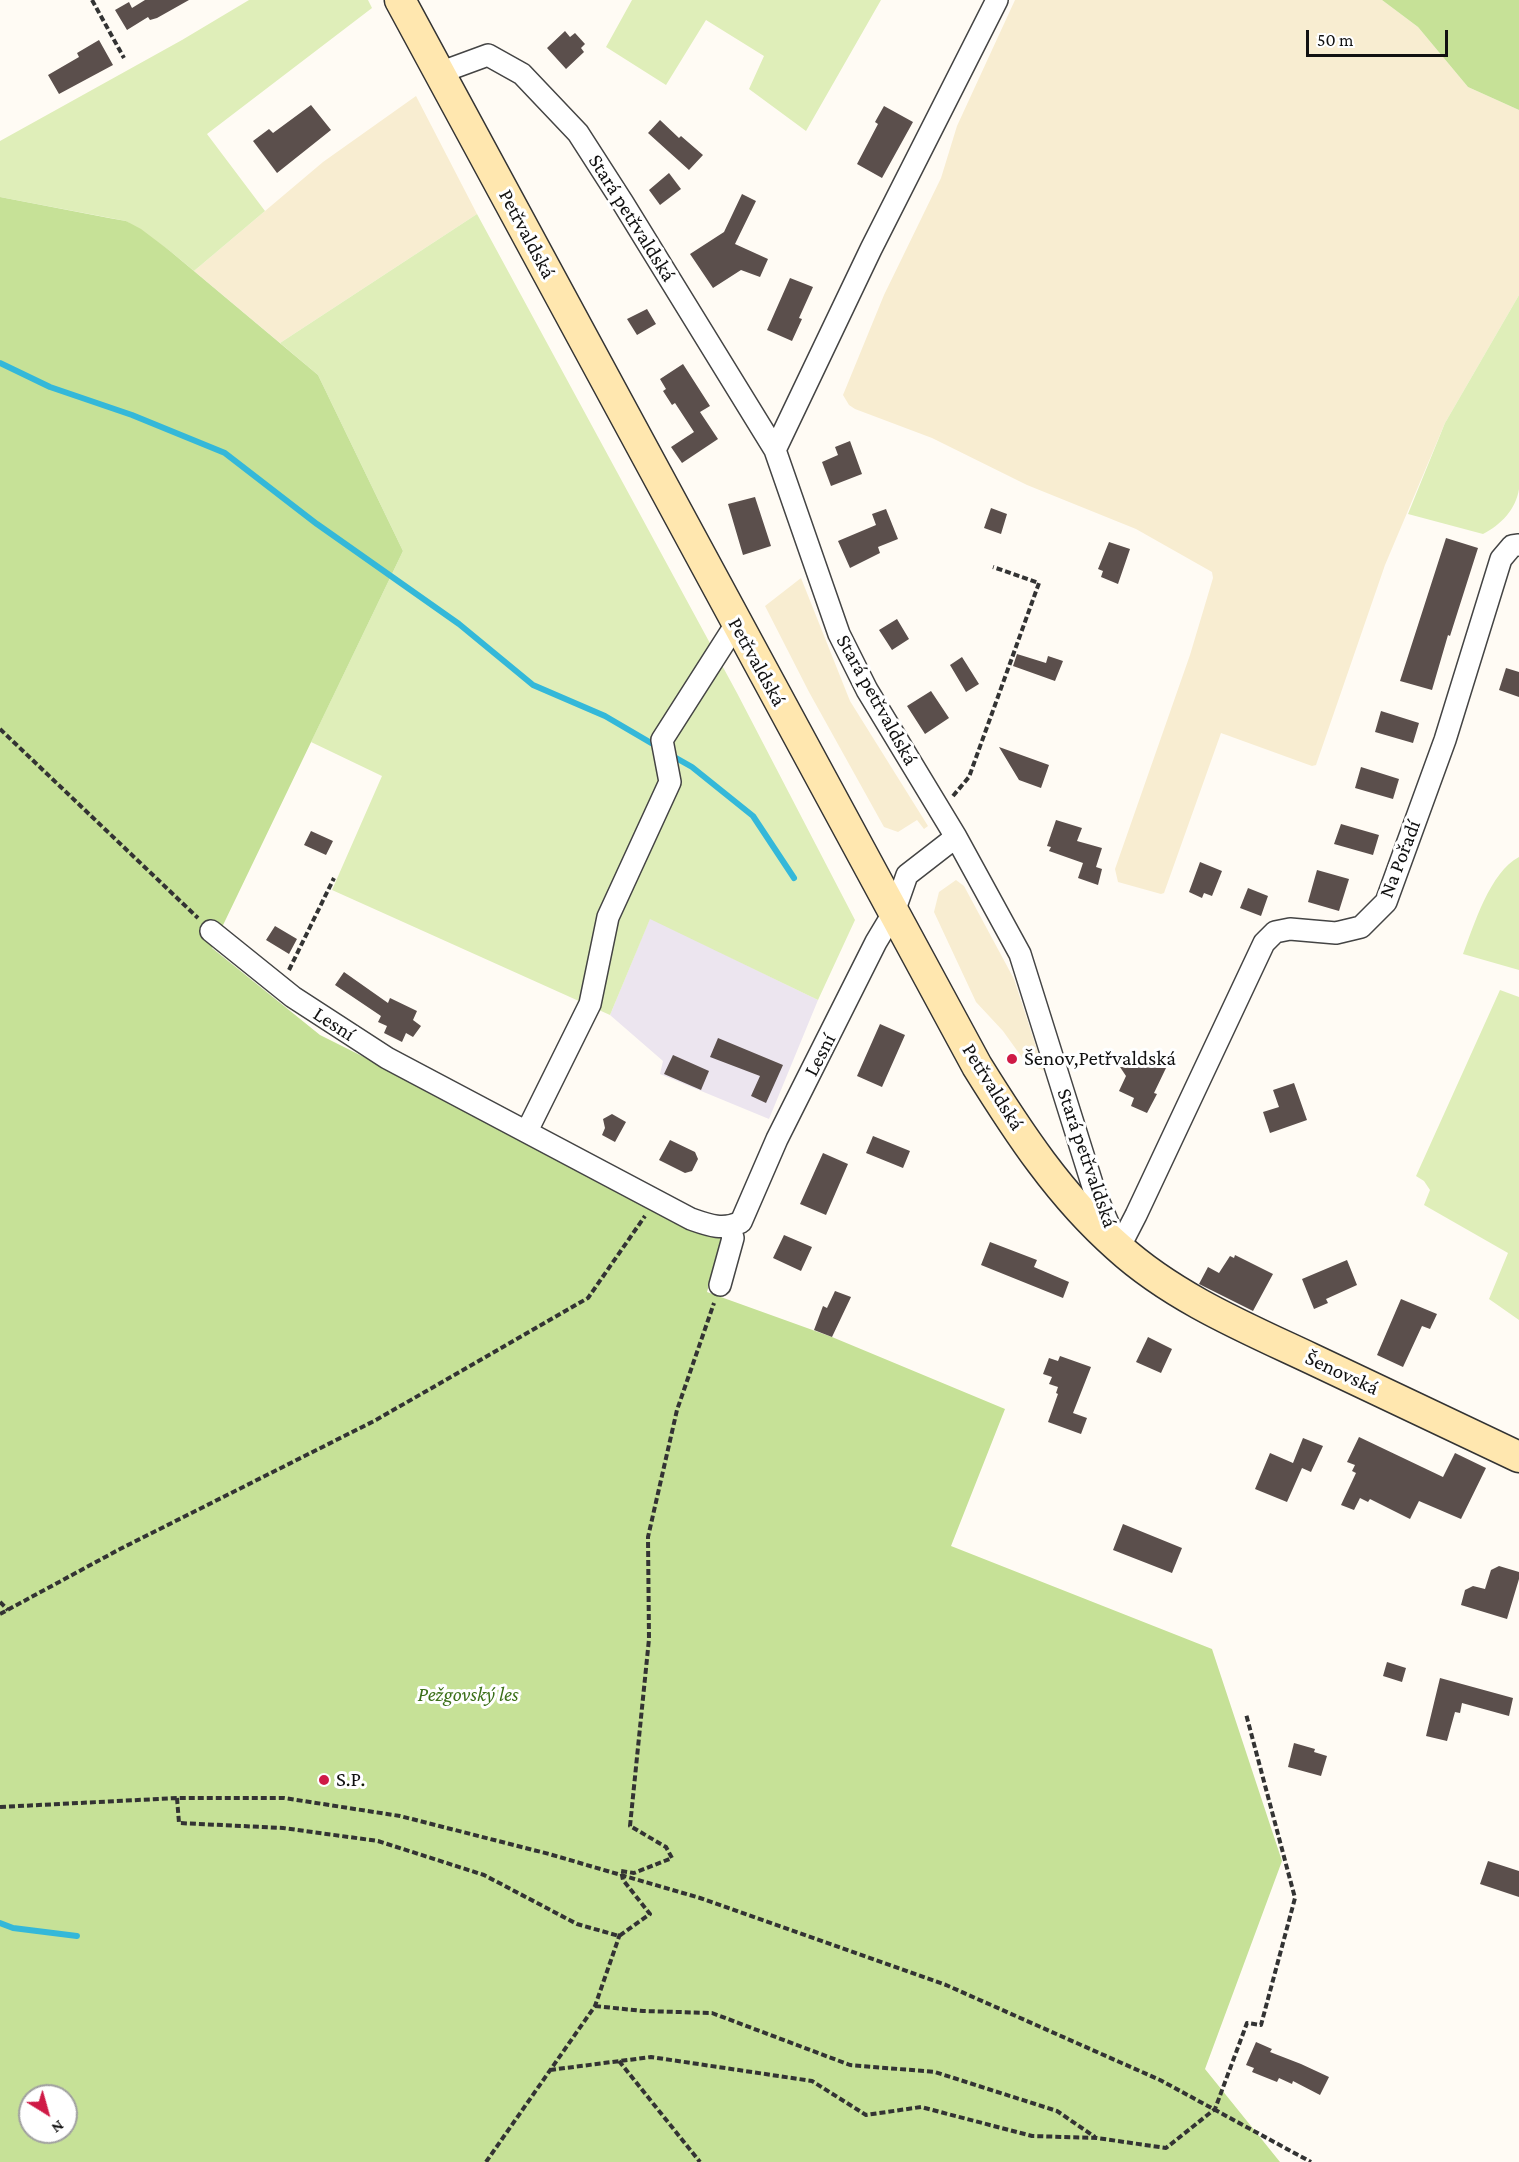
<!DOCTYPE html>
<meta charset="utf-8">
<style>
body{margin:0}
#map{position:relative;width:1519px;height:2162px;overflow:hidden;background:#fffbf4;font-family:"Crimson Pro",serif}
canvas{display:block}
.north{position:absolute;left:18px;top:2084px;width:60px;height:60px;box-sizing:border-box;background:#fff;border:2px solid #a0a0a0;border-radius:50%;rotate:143deg;font-size:16px;font-weight:700;line-height:24px;text-align:center;color:#111}
.north::after{content:'';display:block;margin:auto;width:21px;height:27px;background:#cf1a46;clip-path:polygon(50% 0,100% 100%,50% 72%,0 100%)}
.scale{position:absolute;left:1306px;top:30px;width:142px;height:27px;box-sizing:border-box;border:3px solid #111;border-top:0;padding-left:8px;font-size:18px;line-height:21px;white-space:nowrap;color:#111;-webkit-text-stroke:4px #fff;paint-order:stroke}
</style>
<div id="map">
<canvas width="1519" height="2162"></canvas>
<div class="north">N</div>
<div class="scale">50 m</div>
</div>
<script>
const context = document.querySelector('canvas').getContext('2d');
context.lineJoin = 'round';
function fillPath(path, color) { context.fillStyle = color; context.fill(path, 'evenodd'); }
function trace(path, color, width, dash) { context.strokeStyle = color; context.lineWidth = width; context.lineCap = dash ? 'butt' : 'round'; context.setLineDash(dash || []); context.stroke(path); }
function label(font, color, halo, rows, align = 'center') {
  context.font = font + ' "Crimson Pro",serif'; context.lineWidth = 6; context.setLineDash([]); context.textBaseline = 'middle'; context.strokeStyle = halo; context.fillStyle = color; for (const [text, x, y, turn = 0] of rows) {
    context.save(); context.translate(x, y); context.rotate((+turn || 0) * Math.PI / 180); context.textAlign = isNaN(turn) ? turn : align; if (halo) context.strokeText(text, 0, 0); context.fillText(text, 0, 0); context.restore();
  }
}
fillPath(new Path2D(`
 M650,918L818,1000L769,1119L660,1074L663,1061L610,1015Z`), '#ece5ef');
fillPath(new Path2D(`
 M1015,0H1382L1418,27L1468,87L1519,110V295L1445,423L1385,565L1317,762L1316,765L1312,766L1221,733L1164,893L1161,894L1118,882L1115,869L1190,655L1213,578L1212,572L1136,529L1027,485L932,438L855,409L849,405L843,395L884,295L941,178L957,126Z
 M416,96L477,214L280,343L194,271L323,162Z
 M801,578L850,701L928,826L924,829L917,820L898,832L884,827L809,692L765,606Z
 M956,880L964,886L1014,979L1044,1071L1026,1063L1003,1031L976,1002L934,912L939,892Z`), '#f8edd1');
fillPath(new Path2D(`
 M249,0H368L372,8L207,134L265,211L194,271L170,251L126,221L0,197V141L182,40Z
 M632,0H881L806,131L749,89L764,56L706,20L666,85L606,47Z
 M477,214L737,693L855,920L818,1000L650,919L610,1015L332,890L382,776L311,742L403,551L318,375L280,343Z
 M1519,295V489C1516,509 1501,525 1483,534L1408,514L1445,423Z
 M1519,857V970L1463,954C1474,925 1490,872 1519,857Z
 M1500,990L1519,997V1320L1489,1299L1508,1253L1424,1205L1430,1190L1424,1181L1416,1176Z`), '#dfeeb9');
fillPath(new Path2D(`
 M1382,0H1519V110L1468,87L1418,27Z
 M0,197L109,218L126,221L141,229L170,251L318,375L403,551L212,948L320,1035L723,1237L707,1292L832,1337L1005,1409L951,1546L1212,1649L1282,1861L1205,2069L1280,2162H0ZM30,2096H66V2132H30Z`), '#c6e197');
trace(new Path2D(`
 M0,363L50,387L132,415L225,453L317,524L459,624L533,685L605,716L658,747
 M669,754L692,767L753,816L794,878
 M0,1923L13,1928L77,1936`), '#34b8d9', 6);
fillPath(new Path2D(`
 M145,0H189L157,18L150,20L148,17L127,30L115,10L129,2L132,8Z
 M565,31L570,37L575,33L585,44L581,48L584,52L566,69L547,48Z
 M99,40L113,65L59,94L48,75L79,57L77,53Z
 M311,105L331,130L277,173L253,141L269,129L273,133Z
 M884,106L913,122L882,178L857,164L878,124L875,122Z
 M660,120L679,138L681,136L703,155L689,170L648,133Z
 M669,173L681,189L660,205L649,190Z
 M742,194L756,201L735,244L768,259L760,277L741,270L713,288L690,254L724,232Z
 M790,278L813,287L799,318L802,319L792,341L767,330Z
 M647,309L656,324L637,335L627,319Z
 M683,364L710,406L700,412L718,439L682,463L671,447L694,432L675,403L672,405L663,391L666,389L660,379Z
 M850,441L862,474L831,486L822,462L838,455L835,447Z
 M755,497L771,546L743,555L728,504Z
 M991,508L1007,514L1001,534L984,528Z
 M886,509L898,539L878,547L880,553L850,568L838,541L876,525L872,514Z
 M1446,538L1478,548L1450,636L1448,635L1432,690L1400,681Z
 M1109,542L1130,549L1118,584L1101,577L1103,571L1098,569Z
 M897,619L909,639L892,650L879,630Z
 M1017,654L1046,663L1048,656L1063,661L1055,681L1013,666Z
 M962,657L979,684L966,692L950,665Z
 M1506,668L1519,672V697L1499,690Z
 M931,691L949,718L925,734L907,706Z
 M1381,711L1419,723L1413,743L1375,732Z
 M999,747L1049,765L1041,788L1019,780Z
 M1361,767L1399,779L1393,799L1355,788Z
 M1056,820L1082,828L1077,841L1102,848L1096,867L1102,869L1098,885L1078,878L1083,863L1049,851L1051,847L1047,846Z
 M1341,824L1379,835L1373,855L1334,844Z
 M311,831L333,841L326,855L304,845Z
 M1200,862L1222,871L1212,896L1204,893L1202,898L1189,892Z
 M1317,870L1349,879L1339,911L1308,902Z
 M1248,888L1268,896L1261,916L1240,908Z
 M275,926L297,939L289,954L266,940Z
 M344,972L388,1003L390,998L417,1011L413,1020L421,1026L413,1037L406,1033L402,1042L384,1033L387,1026L378,1022L381,1016L335,985Z
 M880,1024L905,1035L882,1087L857,1076Z
 M718,1038L783,1065L766,1103L751,1096L760,1076L710,1057Z
 M1136,1054L1166,1068L1154,1093L1157,1094L1147,1113L1131,1106L1134,1098L1119,1091L1126,1076L1120,1067H1130Z
 M673,1055L709,1071L701,1090L664,1074Z
 M1294,1083L1307,1120L1270,1133L1263,1112L1279,1107L1273,1090Z
 M612,1114L626,1122L615,1142L602,1135L605,1128L603,1119Z
 M873,1136L910,1151L903,1168L866,1153Z
 M670,1140L695,1152L698,1159L692,1171L685,1173L659,1160Z
 M823,1153L848,1164L826,1215L800,1204Z
 M784,1235L812,1247L801,1271L773,1258Z
 M990,1242L1037,1260L1034,1267L1069,1282L1063,1298L981,1265Z
 M1235,1255L1273,1274L1253,1311L1199,1284L1208,1267L1219,1273L1230,1256L1234,1258Z
 M1347,1260L1357,1285L1326,1299L1328,1303L1314,1309L1302,1279Z
 M835,1291L851,1297L832,1337L814,1330L823,1306L827,1308Z
 M1401,1299L1437,1314L1430,1329L1422,1326L1403,1367L1377,1355Z
 M1148,1337L1172,1349L1161,1373L1136,1362Z
 M1060,1356L1091,1367L1073,1413L1087,1418L1081,1434L1048,1422L1058,1394L1056,1393L1058,1387L1049,1384L1052,1377L1043,1374L1049,1358L1058,1361Z
 M1359,1437L1443,1477L1455,1453L1486,1468L1461,1519L1419,1501L1410,1519L1370,1499L1368,1502L1360,1498L1354,1510L1341,1505L1356,1473L1352,1471L1355,1465L1347,1462Z
 M1303,1438L1323,1446L1311,1472L1302,1468L1287,1502L1255,1489L1270,1453L1293,1463Z
 M1123,1524L1182,1548L1172,1573L1113,1550Z
 M1499,1566L1519,1572V1579L1507,1619L1461,1605L1465,1590L1473,1586L1485,1589L1491,1570Z
 M1387,1662L1406,1668L1402,1682L1383,1676Z
 M1440,1678L1513,1698L1509,1716L1462,1703L1460,1713L1455,1712L1447,1741L1426,1736Z
 M1294,1743L1315,1749L1314,1752L1327,1756L1321,1776L1288,1767Z
 M1488,1861L1519,1871V1897L1480,1884Z
 M1256,2042L1272,2049L1270,2052L1301,2064L1329,2077L1320,2095L1293,2081L1292,2084L1279,2078L1277,2082L1252,2072L1254,2068L1246,2065Z`), '#5b4f4c');
const street = new Path2D(`
 M439,73L488,55L522,74L578,133L623,203L775,450L839,634L867,690L956,837L1020,954L1095,1193L1114,1237
 M775,450L871,249L997,0
 M211,931L293,997L387,1058L691,1219C708,1225 723,1231 741,1222L777,1139L876,942L894,912L907,875L956,837
 M527,1131L590,1004L608,917L670,782L662,740L736,624
 M1119,1248L1136,1215L1264,943L1275,932L1290,929L1336,933L1361,927L1386,902L1445,740L1501,559L1512,546L1519,545
 M720,1285L733,1238L730,1228`);
const secondary = new Path2D(`
 M400,0L977,1066C1018,1132 1060,1196 1118,1247C1173,1297 1244,1327 1310,1358C1380,1391 1449,1424 1519,1457`);
trace(street, '#444', 24);
trace(secondary, '#333', 33);
trace(new Path2D(`
 M92,0L124,58
 M0,729L198,918
 M953,796L969,777L1039,583L993,567
 M289,970L334,878
 M0,1602L8,1610
 M0,1614L120,1549L376,1420L588,1298L645,1216
 M177,1798L179,1823L283,1828L378,1841L484,1875L577,1924L619,1936L650,1914L623,1880L621,1871L634,1873L672,1858L666,1847L630,1826L649,1639L648,1537L677,1410L714,1303
 M0,1807L177,1798H284L400,1816L549,1854L700,1898L946,1985L1160,2080L1311,2162
 M595,2006L643,2011L712,2013L850,2065L935,2072L1057,2111L1095,2137
 M619,2061L700,2162
 M550,2070L651,2057L812,2081L866,2115L921,2107L1032,2136L1097,2138L1166,2148L1215,2109L1247,2023L1261,2025L1295,1898L1246,1714
 M486,2162L595,2006L620,1934`), '#333', 4, [6, 3]);
trace(street, '#fff', 21);
trace(secondary, '#ffe7af', 30);
for (const [x, y, r, color] of [
 [1012,1059,6,"#cf1a46"],
 [324,1780,6,"#cf1a46"]
]) { const dot = new Path2D(); dot.arc(x, y, r, 0, 2 * Math.PI); context.fillStyle = color; context.fill(dot); trace(dot, '#fff', 2); }
label('21px', '#111', '#fff', [
 ["Stará petřvaldská",632,218,58],
 ["Petřvaldská",527,234,62],
 ["Petřvaldská",757,662,61],
 ["Stará petřvaldská",877,700,61],
 ["Na Pořadí",1400,859,-69],
 ["Lesní",334,1024,33],
 ["Lesní",820,1055,-63],
 ["Petřvaldská",993,1087,58],
 ["Stará petřvaldská",1087,1158,71],
 ["Šenovská",1342,1373,25]
]);
label('21px', '#111', '#fff', [
 ["Šenov,Petřvaldská",1024,1059],
 ["S.P.",336,1780]
], 'left');
label('italic 21px', '#3c7019', '#fff', [
 ["Pežgovský les",468,1695]
]);
</script>
